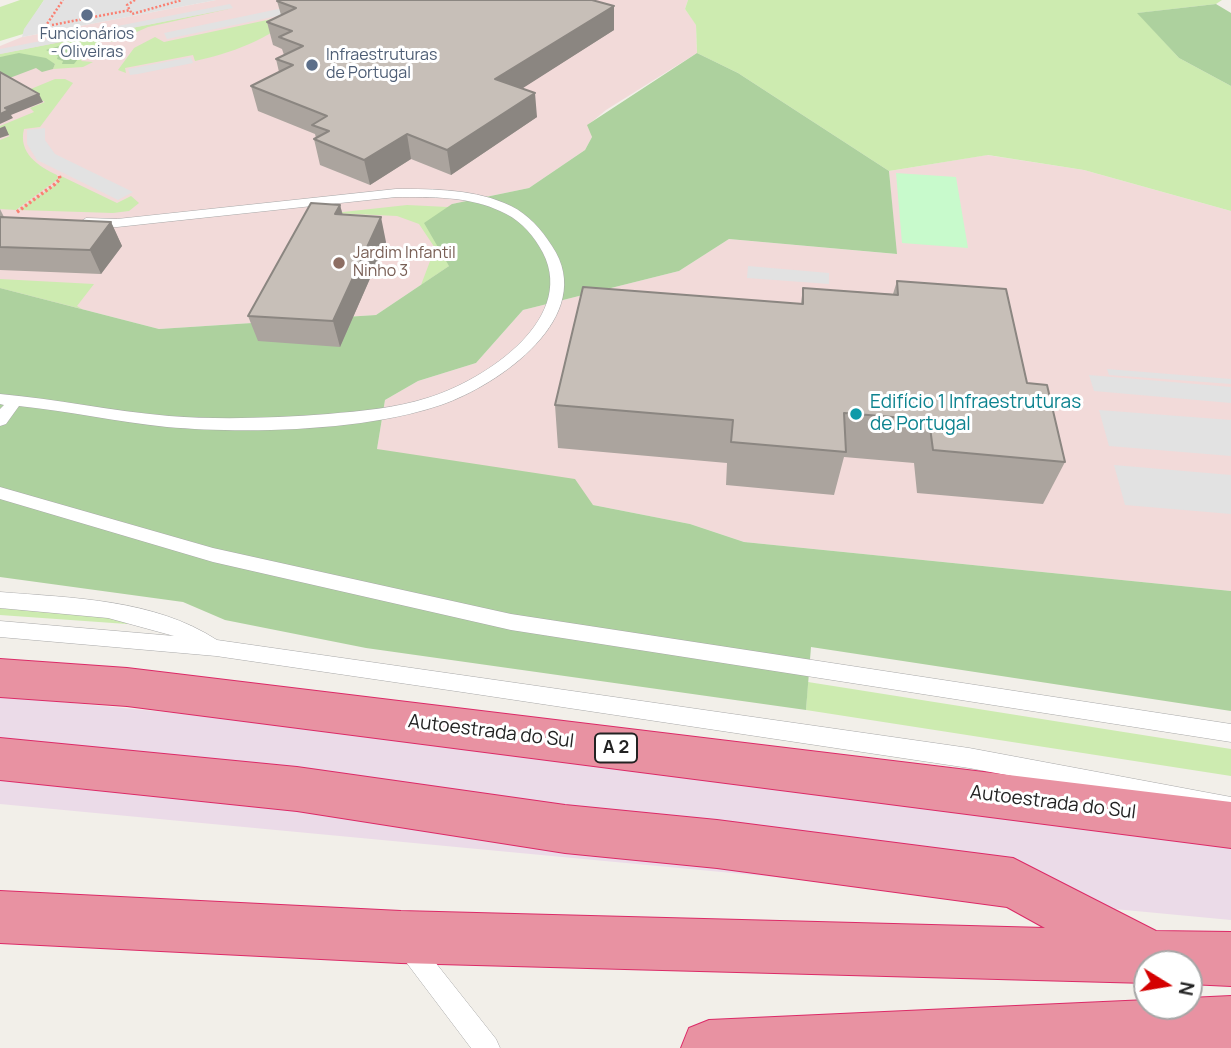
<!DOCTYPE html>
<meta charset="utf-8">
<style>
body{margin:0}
#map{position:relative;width:1231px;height:1048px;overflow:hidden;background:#f2efe9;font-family:Manrope,sans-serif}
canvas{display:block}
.north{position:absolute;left:1133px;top:950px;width:70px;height:70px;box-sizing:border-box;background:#fff;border:2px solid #a7a7a7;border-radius:50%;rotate:101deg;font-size:19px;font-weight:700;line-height:28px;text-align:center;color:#222}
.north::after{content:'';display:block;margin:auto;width:24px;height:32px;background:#d40000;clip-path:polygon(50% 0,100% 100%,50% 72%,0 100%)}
</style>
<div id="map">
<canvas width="1231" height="1048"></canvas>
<div class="north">N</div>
</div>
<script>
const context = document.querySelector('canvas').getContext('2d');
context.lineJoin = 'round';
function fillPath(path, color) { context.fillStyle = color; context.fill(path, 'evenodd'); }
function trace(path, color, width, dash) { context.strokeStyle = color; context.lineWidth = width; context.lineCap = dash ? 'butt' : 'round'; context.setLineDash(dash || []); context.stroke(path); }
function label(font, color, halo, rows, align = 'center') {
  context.font = font + ' Manrope,sans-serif'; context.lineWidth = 6; context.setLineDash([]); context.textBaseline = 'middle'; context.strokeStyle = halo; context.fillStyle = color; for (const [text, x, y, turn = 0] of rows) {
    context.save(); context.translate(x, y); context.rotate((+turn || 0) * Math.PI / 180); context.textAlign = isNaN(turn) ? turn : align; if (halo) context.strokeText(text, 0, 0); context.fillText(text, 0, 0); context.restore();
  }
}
fillPath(new Path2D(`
 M216,0H688L685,9L696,24L697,53L606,110L588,125L592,137L585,150L529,188L452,204L449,266L376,315L159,329L0,288V46L22,37Z
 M987,155L1084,170L1231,211V591L744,542L690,524L593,505L377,449L385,400L418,381L476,363L523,310L679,271L729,239L896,254L889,171Z`), '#f2dad9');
fillPath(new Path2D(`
 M0,696L338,729L1231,801V920L0,804Z`), '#ebdbe8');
fillPath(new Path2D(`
 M20,0H44L23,34L0,41V7Z
 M688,0H1222L1216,4L1138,13L1179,58L1231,86V211L1084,170L988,155L889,171L738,73L697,53L696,25L685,9Z
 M233,8L148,27L114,42L101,40L81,61L93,62L83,67L53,69L55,64C36,54 22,55 0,57V54Z
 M295,14C272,39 228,54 195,61L193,55L125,68L126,73L118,70L134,48L155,37L164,42Z
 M55,79H65L73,83L40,127L24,129C18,153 38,166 57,175L58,179L16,210L0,209V140L10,136L0,129V126L34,112L30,108L45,102L26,91Z
 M61,176L117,203L131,196L139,203L129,211L113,213L19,210L56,184Z
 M407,205L448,207L449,266L421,285L435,248L419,224L397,216L334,213Z
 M0,279L94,284L77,306L82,309L0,288Z
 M0,608L125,618L127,624L0,615Z
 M808,682L1231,749V776L806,710Z`), '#cdebb0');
fillPath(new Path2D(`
 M1216,4L1231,13V86L1179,58L1137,13Z
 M66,44L79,47L82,54L74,64H62L63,61L57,59L58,56L46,50Z
 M19,53L46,58L55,64L53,69L42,72L36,68L7,79L0,75V57Z
 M697,53L738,73L889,171L897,254L729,239L679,271L523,310L476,363L418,381L385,400L377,449L575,479L593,505L690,524L744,542L1231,591V711L811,647L806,710L366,648L225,620L183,602L0,577V288L159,329L376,315L449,266L424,223L452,204L529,188L585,150L592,137L587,125Z`), '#add19e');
fillPath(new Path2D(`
 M896,173L956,177L968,248L902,243Z`), '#c8facc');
fillPath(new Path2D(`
 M44,0H216L22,37L24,29Z
 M230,4L233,8L0,54V49Z
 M288,7L292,13L167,39L164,33Z
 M191,57L193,63L138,74L130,75L128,69Z
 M45,128V140L55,154L133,192L118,200L37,160L27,144V130Z
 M748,266L829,273V284L747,278Z
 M1107,369L1231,379V384L1109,375Z
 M1089,375L1231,387V403L1094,391Z
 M1099,410L1231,420V456L1109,446Z
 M1114,465L1231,475V514L1125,505Z`), '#e2e2e2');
const service = new Path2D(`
 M396,189C434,189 476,189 511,206C529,215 541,229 552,246C599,316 499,385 441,405C365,431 247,434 167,427C117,422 69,411 19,406L6,424L0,426V409L4,405L0,404V394C56,399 112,411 169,416C221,420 275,418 328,414C361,411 396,408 427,398C484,381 584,316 539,246C530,231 517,218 500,211C468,196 431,197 396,197L117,227L86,226L80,222L86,218L117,219Z
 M0,487L213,548L511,614L1231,724V742L511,630L213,562L0,499Z
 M0,592C73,598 154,599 217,640L969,748L1231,797V817L969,768L462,692L216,656L0,637V621L174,636L108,618L0,608Z
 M408,934L416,938L496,1039L500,1048H471L400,954L396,946L400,938Z`);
const motorway = new Path2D(`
 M0,659L127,668L1231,802V848L127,706L0,697Z
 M0,738L297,767L565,805L717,820L1013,858L1156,931L1231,932V986L1189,984V964H1147V983L401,963L0,943V891L401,911L1045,928L1007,907L717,868L565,853L297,811L0,780Z
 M1231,996V1048H681L689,1028L709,1020L1147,1000V1006H1189V998Z`);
trace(service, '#a9a9a9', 1);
trace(motorway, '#dc2a67', 2);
trace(new Path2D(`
 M135,0L127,5L132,14L182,0
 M52,25L130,10
 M45,27L63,0`), '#fa8072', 2.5, [2, 2]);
trace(new Path2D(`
 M17,212L55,184L60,179L59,174`), '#fa8072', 3.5, [2.5, 2.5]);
fillPath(service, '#fff');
fillPath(motorway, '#e892a2');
fillPath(new Path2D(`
 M277,1L614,6V30L522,88L537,117L451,175L411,159L370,185L320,165L314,139L316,138L315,134L258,111L251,86L279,72L276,59L284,55L282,49L273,45L267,22L281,15Z
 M340,205L343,215L386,242L340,347L258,341L248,316Z
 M0,209L4,217L111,222L122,246L101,274L0,270Z
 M897,281L1027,383L1065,462L1043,504L917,493L914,463L844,457L834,495L726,485L727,463L558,448L555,405L801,303L803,288L893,294Z`), '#aba49e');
fillPath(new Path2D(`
 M614,6V30L498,104L495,79Z
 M535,93L537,117L451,175L447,150Z
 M39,94L43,102L11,115L13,118L0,124V114L5,108Z
 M5,126L9,135L0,138V128Z
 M407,134L411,159L370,185L364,160Z
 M340,205L346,230L335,214Z
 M381,217L386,242L340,347L333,321Z
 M111,222L122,246L101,274L90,250Z`), '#8b8681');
const building = new Path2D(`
 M279,0H592L614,6L495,79L535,93L447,150L407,134L364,160L314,139L329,131L312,125L327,116L251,86L293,65L276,59L303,46L279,37L292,31L267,22L296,8L277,1Z
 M0,72L39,94L5,108L9,110L0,114Z
 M311,203L340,205L335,214L381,217L333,321L248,316Z
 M0,217L111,222L90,250L0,247Z
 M897,281L1006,289L1027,383L1047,385L1065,462L933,450L929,420L844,413L846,452L731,442L733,420L555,405L583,287L803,304V288L898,295Z`);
fillPath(building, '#c7bfb8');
trace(building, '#8b8681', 2);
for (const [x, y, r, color] of [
 [87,15,7,"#5c6f8a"],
 [312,65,7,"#5c6f8a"],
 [339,263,7,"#8d6e63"],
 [856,414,7,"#0f9aa8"]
]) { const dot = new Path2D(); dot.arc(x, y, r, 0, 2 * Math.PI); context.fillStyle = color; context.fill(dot); trace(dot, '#fff', 2.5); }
label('16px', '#4e5e75', '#fff', [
 ["Funcionários",87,35],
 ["- Oliveiras",87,53],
 ["Infraestruturas",326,56,"left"],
 ["de Portugal",326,74,"left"]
]);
label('16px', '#785e54', '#fff', [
 ["Jardim Infantil",353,254],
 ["Ninho 3",353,272]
], 'left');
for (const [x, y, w] of [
 [616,748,42]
]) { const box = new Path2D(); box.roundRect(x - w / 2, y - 14.5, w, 29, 5); context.fillStyle = '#fff'; context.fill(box); trace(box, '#222', 2); }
label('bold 18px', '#222', null, [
 ["A 2",616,748]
]);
label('19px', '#0d838f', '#fff', [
 ["Edifício 1 Infraestruturas",870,403],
 ["de Portugal",870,425]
], 'left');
label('19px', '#222', '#fff', [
 ["Autoestrada do Sul",491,732,7],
 ["Autoestrada do Sul",1053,803,7]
]);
</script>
